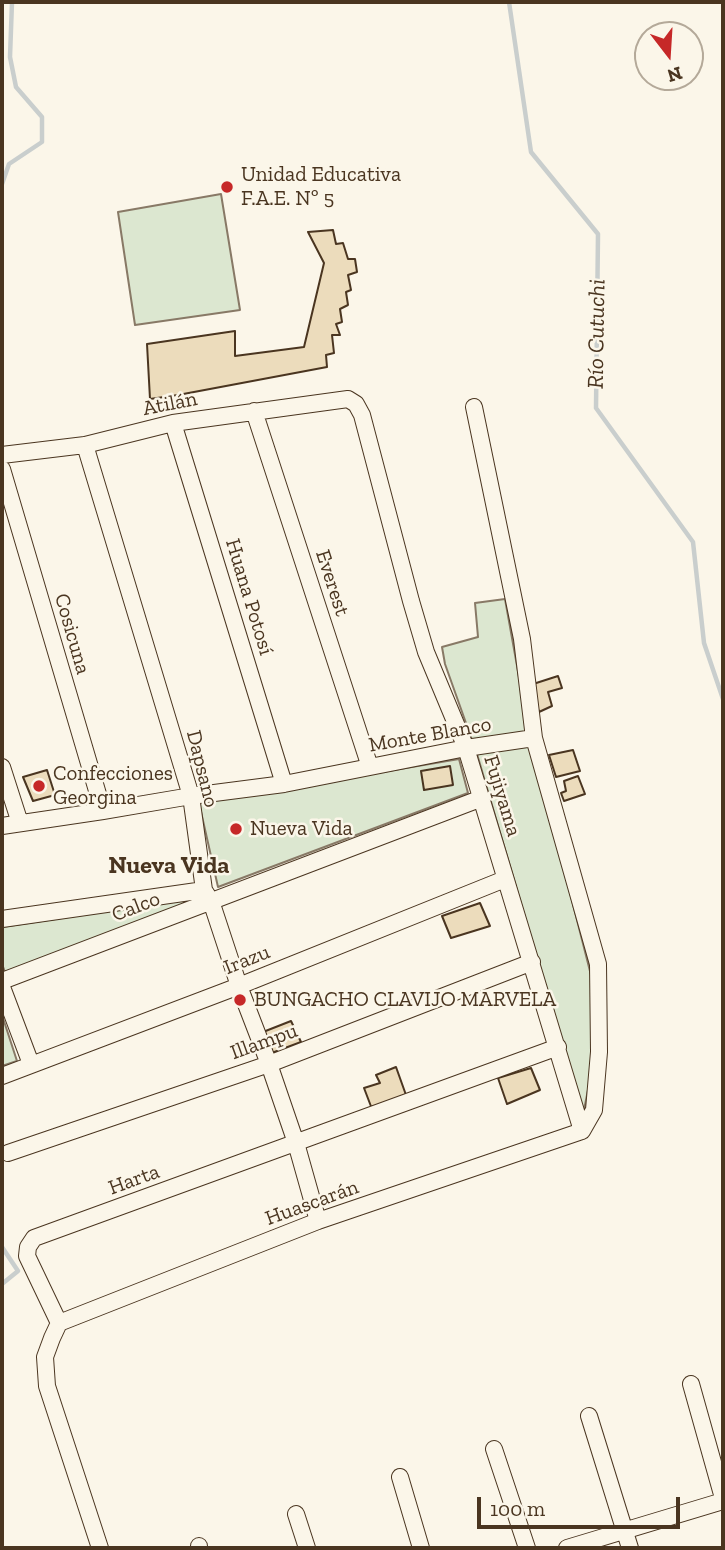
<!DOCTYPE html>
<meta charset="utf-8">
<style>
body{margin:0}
#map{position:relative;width:725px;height:1550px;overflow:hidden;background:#fbf6e9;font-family:"Zilla Slab",serif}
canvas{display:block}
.frame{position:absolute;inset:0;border:4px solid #4a3520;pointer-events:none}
.north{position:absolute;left:634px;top:21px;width:70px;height:70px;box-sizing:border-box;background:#fbf6e9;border:2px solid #b4a999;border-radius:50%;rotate:163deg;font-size:19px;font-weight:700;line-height:28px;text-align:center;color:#4a3520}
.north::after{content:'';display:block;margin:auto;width:24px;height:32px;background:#c62828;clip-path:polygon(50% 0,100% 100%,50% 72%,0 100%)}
.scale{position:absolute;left:477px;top:1497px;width:203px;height:32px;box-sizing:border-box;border:4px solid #4a3520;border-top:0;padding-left:9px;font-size:21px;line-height:24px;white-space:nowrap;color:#4a3520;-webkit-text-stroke:5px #fbf6e9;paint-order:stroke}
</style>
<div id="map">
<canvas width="725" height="1550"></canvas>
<div class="frame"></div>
<div class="north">N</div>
<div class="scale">100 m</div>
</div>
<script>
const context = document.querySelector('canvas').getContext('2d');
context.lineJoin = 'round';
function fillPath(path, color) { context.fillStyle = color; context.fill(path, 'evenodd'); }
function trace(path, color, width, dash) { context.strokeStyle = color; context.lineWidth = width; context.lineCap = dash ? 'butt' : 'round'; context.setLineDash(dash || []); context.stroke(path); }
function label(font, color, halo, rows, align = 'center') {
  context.font = font + ' "Zilla Slab",serif'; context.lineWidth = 5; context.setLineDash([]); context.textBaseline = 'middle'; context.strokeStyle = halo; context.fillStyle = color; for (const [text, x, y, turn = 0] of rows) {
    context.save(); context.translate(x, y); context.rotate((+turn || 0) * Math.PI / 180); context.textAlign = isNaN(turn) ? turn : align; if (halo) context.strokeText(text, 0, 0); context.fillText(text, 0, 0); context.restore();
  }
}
const green = new Path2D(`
 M221,194L240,310L135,325L118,212Z
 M505,599L528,727L594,987L595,1055L583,1115L477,754L445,664L442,647L478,637L475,603Z
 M459,759L468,793L218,887L199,803Z
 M188,899L190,904L5,972L2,964V927Z
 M2,1015L17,1061L2,1066Z`);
fillPath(green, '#dce7d0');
trace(green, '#887966', 2);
trace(new Path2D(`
 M509,2L531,152L598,234L596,408L693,542L704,643L723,699
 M2,184L9,164L42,142V117L16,87L10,57L12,2
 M2,1247L18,1271L2,1284`), '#c9cecd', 4.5);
const building = new Path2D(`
 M333,230L336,244L343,243L348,259H355L357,272L348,275L351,290L346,292L348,305L340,309L342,322L336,324L340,335H332L334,353L326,355L327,367L178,395L150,399L147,344L235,331V356L304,347L324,263L308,232Z
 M558,676L562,688L548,692L552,706L539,712L530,685Z
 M573,750L580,771L556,777L549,755Z
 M450,766L453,785L424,790L421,771Z
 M47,770L55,795L33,801L23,777Z
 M578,776L585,794L564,801L561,793L566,791L564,781Z
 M480,903L490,926L451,938L442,916Z
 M291,1021L301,1042L269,1054L263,1032Z
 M396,1067L406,1095L372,1109L364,1088L380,1083L376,1075Z
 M531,1068L540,1090L507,1104L498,1078Z`);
fillPath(building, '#ecdcbc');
trace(building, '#4a3520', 2);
const minor = new Path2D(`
 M254,411L370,767
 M173,423L284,784
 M85,445L191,796L204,890L211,901L239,986L269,1064L296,1143L318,1221
 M2,455L85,445L173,423L348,399L356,404L362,415L411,601L426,652L466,748L582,1131
 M2,469L103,811
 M534,738L598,964L599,1052L594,1110L582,1131
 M2,767L20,823
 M2,826L103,811L191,796L284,784L466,748L534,738L522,639L474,407
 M2,919L204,890
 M2,981L482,798
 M2,987L31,1064
 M2,1076L239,986L505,879
 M8,1153L269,1064L532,962
 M59,1323L318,1221L582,1131
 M691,1384L723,1498
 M589,1416L630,1548
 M494,1449L527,1548
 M400,1477L421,1548
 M296,1514L307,1548
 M199,1546V1548
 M100,1548L47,1386L45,1357L52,1338L59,1323L27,1256L28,1247L34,1238L558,1047
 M567,1548L723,1501`);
trace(minor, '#4a3520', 18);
trace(minor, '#fbf6e9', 16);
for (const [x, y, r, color] of [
 [227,187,7,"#c62828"],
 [39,786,7,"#c62828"],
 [236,829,7,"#c62828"],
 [240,1000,7,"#c62828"]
]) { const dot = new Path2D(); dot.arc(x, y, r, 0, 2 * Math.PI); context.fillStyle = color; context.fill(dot); trace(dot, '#fbf6e9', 2.5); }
label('21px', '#4a3520', '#fbf6e9', [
 ["Unidad Educativa",241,175],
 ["F.A.E. Nº 5",241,199],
 ["Confecciones",53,774],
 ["Georgina",53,798],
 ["Nueva Vida",250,829],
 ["BUNGACHO CLAVIJO MARVELA",254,1000]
], 'left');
label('21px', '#4a3520', '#fbf6e9', [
 ["Atilán",170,404,-11],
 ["Everest",332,583,72],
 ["Huana Potosí",249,597,73],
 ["Cosicuna",72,634,74],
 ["Monte Blanco",430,735,-10],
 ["Dapsano",202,769,76],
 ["Fujiyama",502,796,73],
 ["Calco",136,907,-21],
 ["Irazu",247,960,-22],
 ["Illampu",264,1042,-20],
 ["Harta",134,1180,-20],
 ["Huascarán",312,1203,-20]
]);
label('italic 23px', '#4a3520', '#fbf6e9', [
 ["Río Cutuchi",597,334,-89]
]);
label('bold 24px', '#4a3520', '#fbf6e9', [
 ["Nueva Vida",169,866]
]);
</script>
